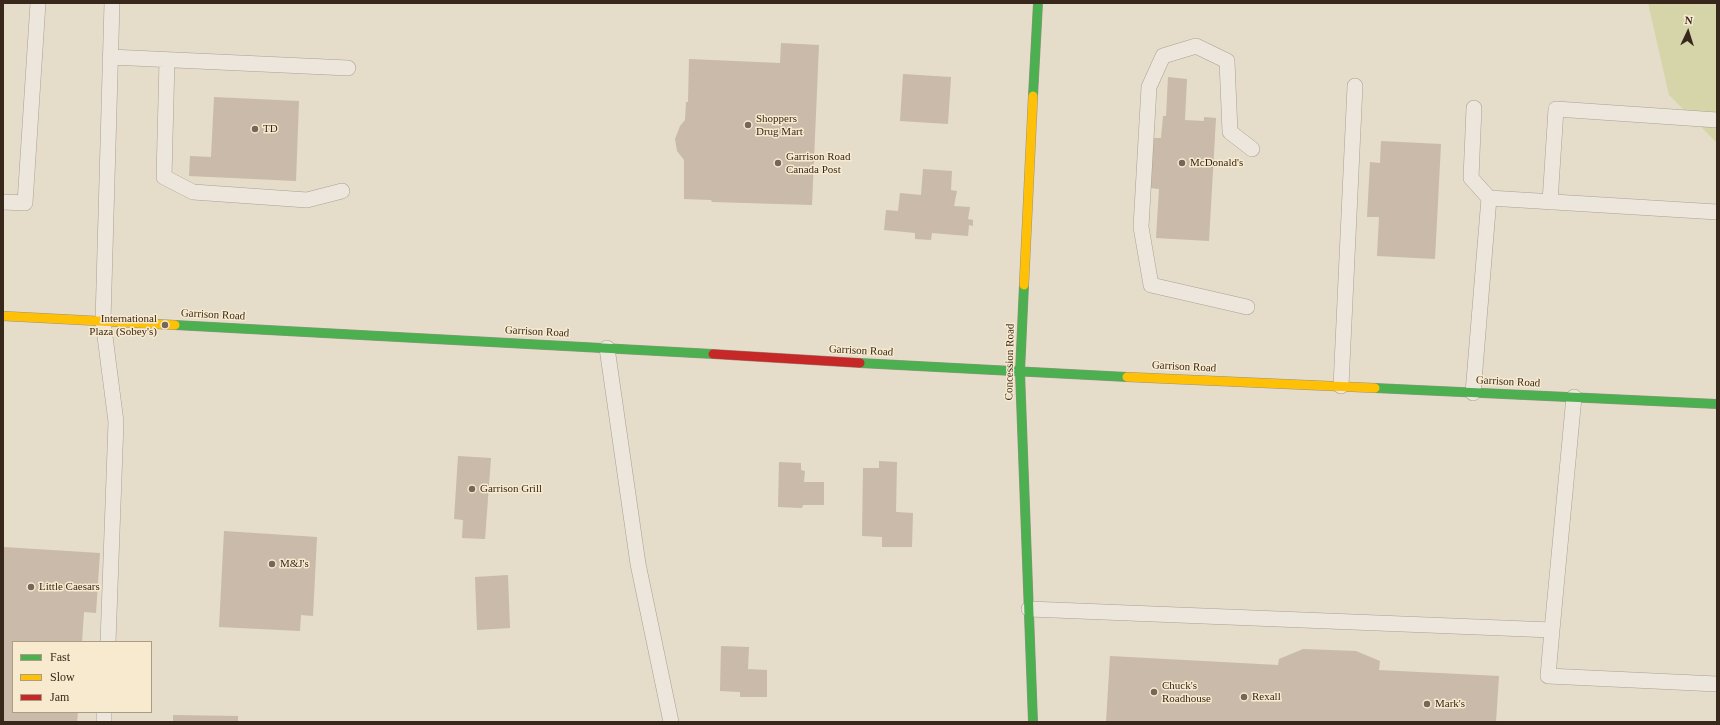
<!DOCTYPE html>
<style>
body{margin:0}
#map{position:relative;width:1720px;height:725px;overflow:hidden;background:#e5dcc9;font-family:"Times New Roman",serif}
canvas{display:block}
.frame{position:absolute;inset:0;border:4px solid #38281b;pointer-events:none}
.legend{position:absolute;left:12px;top:641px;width:140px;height:72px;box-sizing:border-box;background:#f7eace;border:1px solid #ab9c86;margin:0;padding:5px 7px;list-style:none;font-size:12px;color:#38281b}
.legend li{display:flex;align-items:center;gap:8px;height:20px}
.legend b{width:20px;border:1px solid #ab9c86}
.north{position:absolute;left:1668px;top:12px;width:40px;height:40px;-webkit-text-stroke:3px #f7eace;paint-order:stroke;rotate:4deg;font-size:11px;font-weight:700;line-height:16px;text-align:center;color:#38281b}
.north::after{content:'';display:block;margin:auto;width:14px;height:18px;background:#38281b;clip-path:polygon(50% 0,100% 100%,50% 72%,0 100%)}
</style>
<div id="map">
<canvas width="1720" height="725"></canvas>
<div class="frame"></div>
<ul class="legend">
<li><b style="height:5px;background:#4caf50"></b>Fast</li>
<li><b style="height:5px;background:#ffc107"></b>Slow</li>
<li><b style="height:5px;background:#c62828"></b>Jam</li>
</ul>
<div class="north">N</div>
</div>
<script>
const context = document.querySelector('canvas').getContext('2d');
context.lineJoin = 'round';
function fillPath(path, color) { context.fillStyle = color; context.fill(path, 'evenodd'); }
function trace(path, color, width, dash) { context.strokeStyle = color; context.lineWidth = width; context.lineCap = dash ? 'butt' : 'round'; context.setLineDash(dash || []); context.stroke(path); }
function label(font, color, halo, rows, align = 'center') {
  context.font = font + ' "Times New Roman",serif'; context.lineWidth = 3; context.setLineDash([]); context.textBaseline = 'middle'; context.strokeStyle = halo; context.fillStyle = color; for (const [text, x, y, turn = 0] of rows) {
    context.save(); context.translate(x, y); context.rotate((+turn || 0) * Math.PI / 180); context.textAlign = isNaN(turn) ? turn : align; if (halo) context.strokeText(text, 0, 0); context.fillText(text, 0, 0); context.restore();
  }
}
fillPath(new Path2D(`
 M1648,3H1717V143L1669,95Z`), '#d6d5aa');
fillPath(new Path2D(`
 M781,43L819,45L812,205L712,202L711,200L684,199V160L677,151L675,139L680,126L685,120L686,102H688L689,59L780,63Z
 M903,74L951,77L948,124L900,121Z
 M1168,77L1187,79L1185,120L1204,121V117L1216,118L1209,241L1156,238L1159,189L1150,188L1153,138H1161L1163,116H1166Z
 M214,97L299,101L296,181L189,176L190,156L211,157Z
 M1381,141L1441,144L1435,259L1377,256L1379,217H1367L1370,162L1380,163Z
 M923,169L952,171L951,190L957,191L954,206L970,207L968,219L973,220V226L969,225L968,236L932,233L931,240L915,239V233L884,230L886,210L898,211L900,193L921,195Z
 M458,456L491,458L485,539L462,538L463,520L454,519Z
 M879,461L897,462L896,512L913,513L912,547H882V537L862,536L863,468H879Z
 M779,462L801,463V470L805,471L804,482H824V505H803L802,508L778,507Z
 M224,531L317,537L313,616L301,615L300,631L219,627Z
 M3,547L100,553L96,613L84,612L82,642H13V712H78L77,722H3Z
 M508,575L510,628L477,630L475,577Z
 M721,646L749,647L748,669L767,670V697H740V692L720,691Z
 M1303,649L1356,651L1380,661L1379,670L1499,676L1496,722H1106L1110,656L1278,665L1279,659Z
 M173,715L238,716V722H173Z`), '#c9baaa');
const lane = new Path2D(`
 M110,57L348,68
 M167,60L164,177L193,192L307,200L342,191
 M1474,108L1471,178L1489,198
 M3,202L25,203L38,3
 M1550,202L1556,109L1717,120
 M1247,307L1151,285L1141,227L1149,87L1163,56L1196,46L1227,61L1230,132L1252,149
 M607,348L638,564L671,722
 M1341,386L1355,86
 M1473,393L1489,198L1717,212
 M1029,609L1552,630L1548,676L1717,684
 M1552,630L1574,397
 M108,642L116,422L103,321L112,3
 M104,722V712`);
const fast = new Path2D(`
 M1033,96L1038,3
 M1024,285L1020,372L1033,722
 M175,325L713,354
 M860,363L1127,377
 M1375,388L1717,404`);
const slow = new Path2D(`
 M1024,285L1033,96
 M3,316L175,325
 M1127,377L1375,388`);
const jam = new Path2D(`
 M713,354L860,363`);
trace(lane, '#a9a193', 16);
trace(fast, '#999083', 10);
trace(slow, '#999083', 10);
trace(jam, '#999083', 10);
trace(lane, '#ece6dc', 15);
trace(fast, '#4caf50', 9);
trace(slow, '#ffc107', 9);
trace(jam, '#c62828', 9);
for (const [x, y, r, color] of [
 [748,125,4,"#756758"],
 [255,129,4,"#756758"],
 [778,163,4,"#756758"],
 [1182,163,4,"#756758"],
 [165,325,4,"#756758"],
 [472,489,4,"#756758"],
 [272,564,4,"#756758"],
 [31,587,4,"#756758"],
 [1154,692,4,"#756758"],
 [1244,697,4,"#756758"],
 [1427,704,4,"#756758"]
]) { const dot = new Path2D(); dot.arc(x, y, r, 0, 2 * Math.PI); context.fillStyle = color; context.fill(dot); trace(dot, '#f7eace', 1.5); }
label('11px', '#38281b', '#f7eace', [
 ["Shoppers",756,119],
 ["Drug Mart",756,132],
 ["TD",263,129],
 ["Garrison Road",786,157],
 ["Canada Post",786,170],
 ["McDonald's",1190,163],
 ["International",157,319,"right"],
 ["Plaza (Sobey's)",157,332,"right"],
 ["Garrison Grill",480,489],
 ["M&J's",280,564],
 ["Little Caesars",39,587],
 ["Chuck's",1162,686],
 ["Roadhouse",1162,699],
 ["Rexall",1252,697],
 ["Mark's",1435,704]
], 'left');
label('11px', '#38281b', '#f7eace', [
 ["Garrison Road",213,315,3],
 ["Garrison Road",537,332,3],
 ["Garrison Road",861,351,3],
 ["Concession Road",1010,362,-89],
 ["Garrison Road",1184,367,3],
 ["Garrison Road",1508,382,3]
]);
</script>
